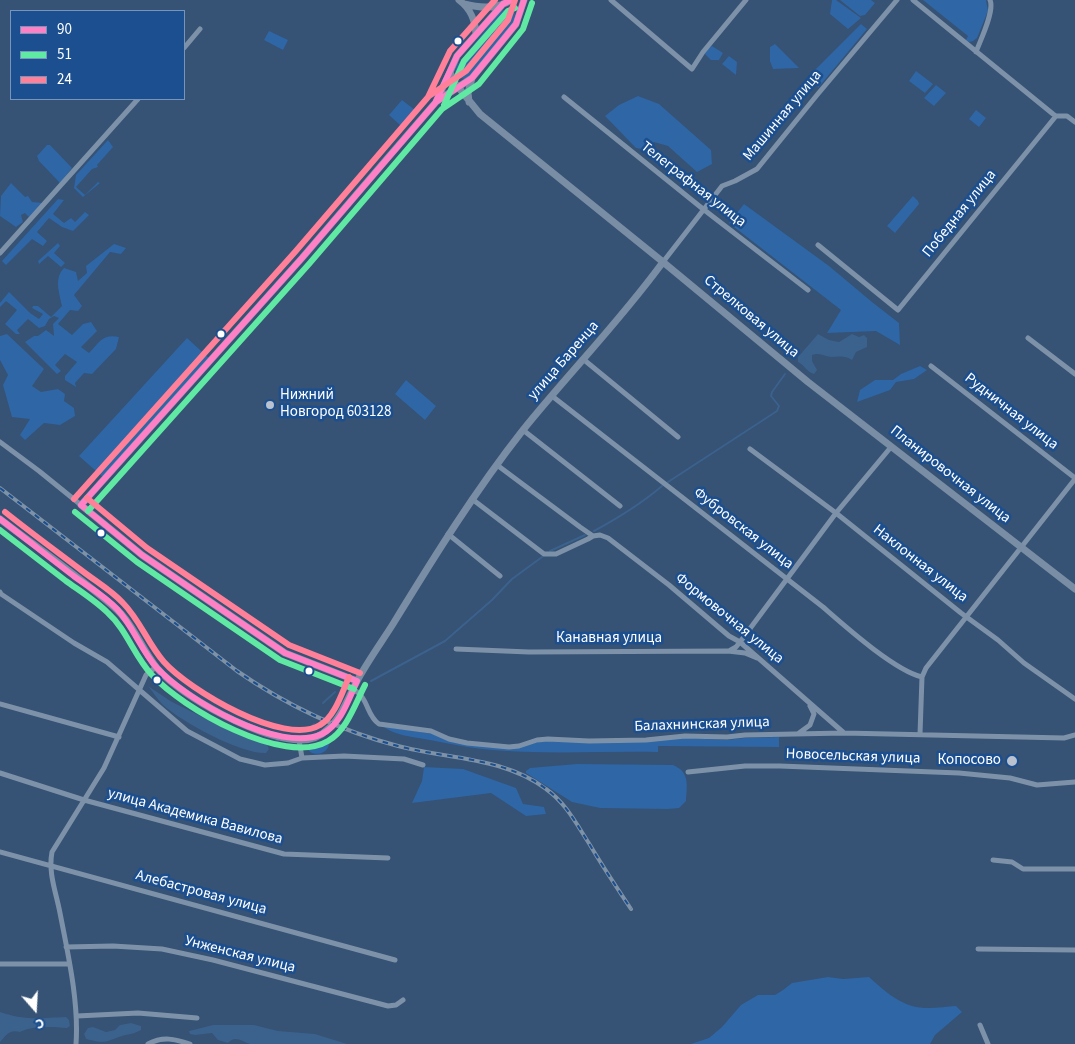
<!DOCTYPE html>
<meta charset="utf-8">
<style>
body{margin:0}
#map{position:relative;width:1075px;height:1044px;overflow:hidden;background:#365274;font-family:"Source Sans 3",sans-serif}
canvas{display:block}
.legend{position:absolute;left:10px;top:10px;width:175px;height:90px;box-sizing:border-box;background:#1b4f8f;border:1px solid #7695bc;margin:0;padding:6px 9px;list-style:none;font-size:15px;color:#fff}
.legend li{display:flex;align-items:center;gap:10px;height:25px}
.legend b{width:25px;border:1px solid #7695bc}
.north{position:absolute;left:10px;top:984px;width:50px;height:50px;-webkit-text-stroke:4px #1b4f8f;paint-order:stroke;rotate:161deg;font-size:14px;font-weight:700;line-height:20px;text-align:center;color:#fff}
.north::after{content:'';display:block;margin:auto;width:18px;height:22px;background:#fff;clip-path:polygon(50% 0,100% 100%,50% 72%,0 100%)}
</style>
<div id="map">
<canvas width="1075" height="1044"></canvas>
<ul class="legend">
<li><b style="height:6px;background:#ff80c5"></b>90</li>
<li><b style="height:6px;background:#60e9a3"></b>51</li>
<li><b style="height:6px;background:#ff8098"></b>24</li>
</ul>
<div class="north">С</div>
</div>
<script>
const context = document.querySelector('canvas').getContext('2d');
context.lineJoin = 'round';
function fillPath(path, color) { context.fillStyle = color; context.fill(path, 'evenodd'); }
function trace(path, color, width, dash) { context.strokeStyle = color; context.lineWidth = width; context.lineCap = dash ? 'butt' : 'round'; context.setLineDash(dash || []); context.stroke(path); }
function label(font, color, halo, rows, align = 'center') {
  context.font = font + ' "Source Sans 3",sans-serif'; context.lineWidth = 5; context.setLineDash([]); context.textBaseline = 'middle'; context.strokeStyle = halo; context.fillStyle = color; for (const [text, x, y, turn = 0] of rows) {
    context.save(); context.translate(x, y); context.rotate((+turn || 0) * Math.PI / 180); context.textAlign = isNaN(turn) ? turn : align; if (halo) context.strokeText(text, 0, 0); context.fillText(text, 0, 0); context.restore();
  }
}
fillPath(new Path2D(`
 M832,0H836L861,18L848,29L830,14Z
 M840,0H871L875,3L865,15L860,16Z
 M923,0H986L988,11L977,38L973,41L969,42L966,40L968,36Z
 M509,8L515,13L514,22L471,75L465,79L460,78L455,72L457,65L501,11Z
 M861,24L867,29L818,88L814,71Z
 M269,31L288,40L283,50L264,40Z
 M775,44L799,68L773,69L770,61V47Z
 M712,46L723,53L719,60H711L703,52Z
 M729,56L737,62L736,75L722,64Z
 M916,71L933,84L925,93L909,81Z
 M936,85L946,93L934,106L924,98Z
 M638,96L659,104L711,150L712,164L697,172L668,146L654,142L647,150L636,148L605,116L619,105Z
 M402,100L415,110L401,126L389,115Z
 M976,110L986,118L979,127L969,119Z
 M108,140L113,147L97,165L98,167L92,169L76,187L85,195L98,182L100,183L83,197L74,188L76,175Z
 M47,145H50L72,168L60,183L39,161L37,156Z
 M11,183L25,197L28,196L32,202L43,203L29,217L25,213L21,215L23,222L16,227L0,216L1,196Z
 M913,196L918,201L919,204L895,233L887,226Z
 M58,199L64,200L53,214L64,223L71,218L75,222L85,212L89,215L73,231L62,227L49,218L37,232L47,241L43,246L32,239L6,265L2,261Z
 M744,204L829,266L872,302L899,323L900,345L876,331L827,333L841,310L729,223Z
 M58,243L60,246L54,253L65,263L61,267L48,256L39,264L38,261Z
 M114,244L126,248L121,254L110,252L74,295L82,306L78,311L70,310L58,324L72,335L83,324L91,322L97,331L81,347L89,353C100,342 102,334 119,337L116,349L92,374L84,373L75,383L76,387L65,380V376L77,362L65,354L55,365L61,371L57,374L25,342L34,336H38L46,330L54,336L53,324L59,318L54,316L49,319L45,326L39,328L28,319L17,330L20,334H16L5,324L17,310L6,301L0,307V303L9,292L30,313L39,319L43,314L32,308L33,306H38L51,317L62,306C59,292 54,278 64,268L76,272L78,281L87,273L86,266Z
 M7,334L44,369L32,386L41,392L58,389L65,394L64,401L74,408L75,416L60,425L44,423L25,440L20,435L30,419L12,417L3,385L8,375L0,360V336Z
 M187,338L211,360L105,479L79,456Z
 M920,366L927,370L914,379L896,382L890,390L857,402L860,390L875,380H893L901,374Z
 M406,380L436,406L425,420L395,394Z
 M383,726L433,734L448,740L511,748L539,742L554,740L684,738L727,740L744,738L779,737V747L658,746V752C600,751 541,755 482,749C465,747 447,743 430,740C416,737 394,736 383,726Z
 M323,741L329,744C328,753 316,757 309,751V748L312,745Z
 M577,764L673,765C690,772 687,785 686,801L679,808L668,809L600,808L572,802L526,773V771L530,768Z
 M424,767L463,769L516,788L523,804L544,807L546,814L526,816L491,793L412,803L422,781Z
 M828,977L843,979L869,977C881,988 897,1002 912,1006C926,1010 942,1007 956,1006L962,1012L935,1035L930,1044H691L709,1038L722,1027L741,1005L758,995H775L783,990L792,983Z`), '#2f66a5');
fillPath(new Path2D(`
 M818,334L829,340L839,342L852,334L859,337L864,335L867,338V347L856,352L852,360C844,355 840,357 832,357C825,357 820,352 812,355V361L817,370L814,374C807,372 804,365 798,362V357Z
 M148,686L172,702L227,729L267,744L269,749L266,753C240,754 182,722 163,705C158,700 153,692 148,686Z
 M0,1012C27,1021 39,1018 66,1017L69,1020L70,1026L67,1028C52,1027 34,1025 20,1032C9,1029 6,1036 0,1042Z
 M131,1023L141,1026V1030C134,1034 130,1034 122,1036C104,1042 107,1044 86,1039L84,1034L88,1028L93,1027L106,1032L115,1030L120,1025Z
 M213,1025H254L278,1031L315,1034L347,1044H250C241,1041 235,1035 228,1043L218,1040L212,1033L195,1035L190,1034L189,1031Z`), '#3b618d');
trace(new Path2D(`
 M668,482L777,411L779,406L771,396L772,392L785,374
 M594,531C618,518 641,504 662,486
 M550,551L585,535
 M371,681L445,641L492,600L512,579L542,557
 M323,703L335,692
 M290,731C299,727 307,733 314,724
 M267,744L278,741`), '#3b618d', 2);
trace(new Path2D(`
 M611,0L692,69L703,52L746,0
 M913,0L1053,114L1056,116H1067L1075,122
 M184,48L200,29
 M976,52C980,41 995,11 990,0
 M564,97L703,209L808,290
 M818,245L898,310L1056,116
 M0,253L138,99
 M663,262L722,186L735,181L757,169L817,95L897,0
 M1028,338L1075,374
 M583,359L678,437
 M931,366L1075,478
 M552,396L823,607C846,627 894,670 922,677
 M523,430L620,506
 M0,442L39,471L81,505
 M750,449L836,513L961,613L998,640L1024,663L1075,699
 M497,465L580,527L593,536L600,535L608,538L669,585L729,636L740,642L844,733
 M472,499L544,554H556L588,539L593,536
 M448,534L500,576
 M0,592L1,594L74,643L107,662L187,731L240,759L265,765L288,763L302,758L344,756L404,759L423,765
 M456,649L529,652L728,651L745,653L757,658
 M729,651L736,647L740,642L836,513L891,447
 M353,689C369,698 366,715 379,724L431,731L449,739L467,743L509,747L519,746L537,740L548,739L589,741L646,740L685,736L727,737L745,735L844,733L1064,738L1075,735
 M0,704L119,737
 M799,733L810,725L814,714L810,706
 M920,734L922,677L926,668L1075,479
 M299,740L302,758
 M688,772L745,766H780L959,773L1010,778L1037,785L1075,782
 M0,773L84,800L284,854L388,858
 M0,852L395,960
 M993,860L1012,862L1023,869H1075
 M66,947L113,946L162,949L213,960L388,1006L396,1005L403,1000
 M978,949L1075,950
 M0,964H69
 M77,1016L138,1013L197,1018
 M980,1025L988,1044
 M76,1044C79,1002 68,954 60,913C56,892 48,873 52,852L104,768L146,675L156,667
 M148,1044C163,1036 175,1039 190,1044`), '#7d92a8', 5);
trace(new Path2D(`
 M459,0C471,9 475,20 476,34
 M464,4C480,8 498,9 511,0
 M503,4L457,56L450,72L454,82L480,114L663,262L808,382L1075,589
 M437,101L472,78L516,24L524,0
 M469,102L468,93L472,78
 M0,519C38,548 78,576 114,607C133,623 142,649 157,668C182,698 262,740 301,740C311,740 321,736 328,729C341,718 348,698 356,683C367,662 381,643 393,624C434,557 475,491 523,430C569,373 620,321 663,262
 M357,681L285,653L142,555L81,505L302,258L385,161L436,102L450,72`), '#798da4', 7);
const rail = new Path2D(`
 M0,488L237,671C286,705 341,731 398,746C447,759 504,757 546,789C566,803 577,825 590,845C603,867 617,888 631,909`);
trace(rail, '#7e92a7', 4);
trace(rail, '#1b4f8f', 2, [5.5]);
trace(new Path2D(`
 M436,101L457,56L503,4L511,0
 M81,505L302,258L436,102L472,78L516,24L524,0
 M81,505L142,555L285,653L357,681
 M0,519C25,538 50,558 75,577C89,587 105,596 117,609C133,626 141,650 157,668C186,700 280,754 322,734C341,725 349,698 357,681`), '#ff80c5', 6);
trace(new Path2D(`
 M444,105L464,61L508,11L515,8
 M88,511L309,264L442,109L479,84L523,29L532,3
 M75,512L137,562L280,660L354,689
 M0,530C22,547 44,564 66,581C80,591 96,601 108,613C127,630 134,656 152,675C182,708 284,767 328,741C347,730 355,704 365,685`), '#60e9a3', 6);
trace(new Path2D(`
 M428,97L450,51L495,0
 M87,498L147,548L289,645L360,673
 M74,499L295,252L429,96L466,71L508,20L515,0
 M5,512C30,532 56,551 81,570C95,581 111,590 123,603C140,620 148,644 164,662C189,690 284,747 320,725C335,717 342,692 349,677`), '#ff8098', 6);
for (const [x, y, r, color] of [
 [458,41,4.5,"#fff"],
 [221,334,4.5,"#fff"],
 [270,405,5,"#b9c2ce"],
 [101,533,4.5,"#fff"],
 [309,671,4.5,"#fff"],
 [157,680,4.5,"#fff"],
 [1012,761,6,"#b9c2ce"]
]) { const dot = new Path2D(); dot.arc(x, y, r, 0, 2 * Math.PI); context.fillStyle = color; context.fill(dot); trace(dot, '#1b4f8f', 2); }
label('15px', '#fff', '#1b4f8f', [
 ["Машинная улица",783,116,-50],
 ["Телеграфная улица",693,185,38],
 ["Победная улица",960,214,-51],
 ["Стрелковая улица",751,317,40],
 ["улица Баренца",564,361,-49],
 ["Рудничная улица",1011,412,38],
 ["Планировочная улица",950,475,38],
 ["Фубровская улица",743,529,38],
 ["Наклонная улица",920,564,38],
 ["Формовочная улица",729,619,39],
 ["Канавная улица",609,639],
 ["Балахнинская улица",702,725,-2],
 ["Новосельская улица",853,757,2],
 ["улица Академика Вавилова",195,817,15],
 ["Алебастровая улица",201,893,15],
 ["Унженская улица",240,955,14]
]);
label('15px', '#fff', '#1b4f8f', [
 ["Нижний",280,396],
 ["Новгород 603128",280,413],
 ["Копосово",1001,761,"right"]
], 'left');
</script>
